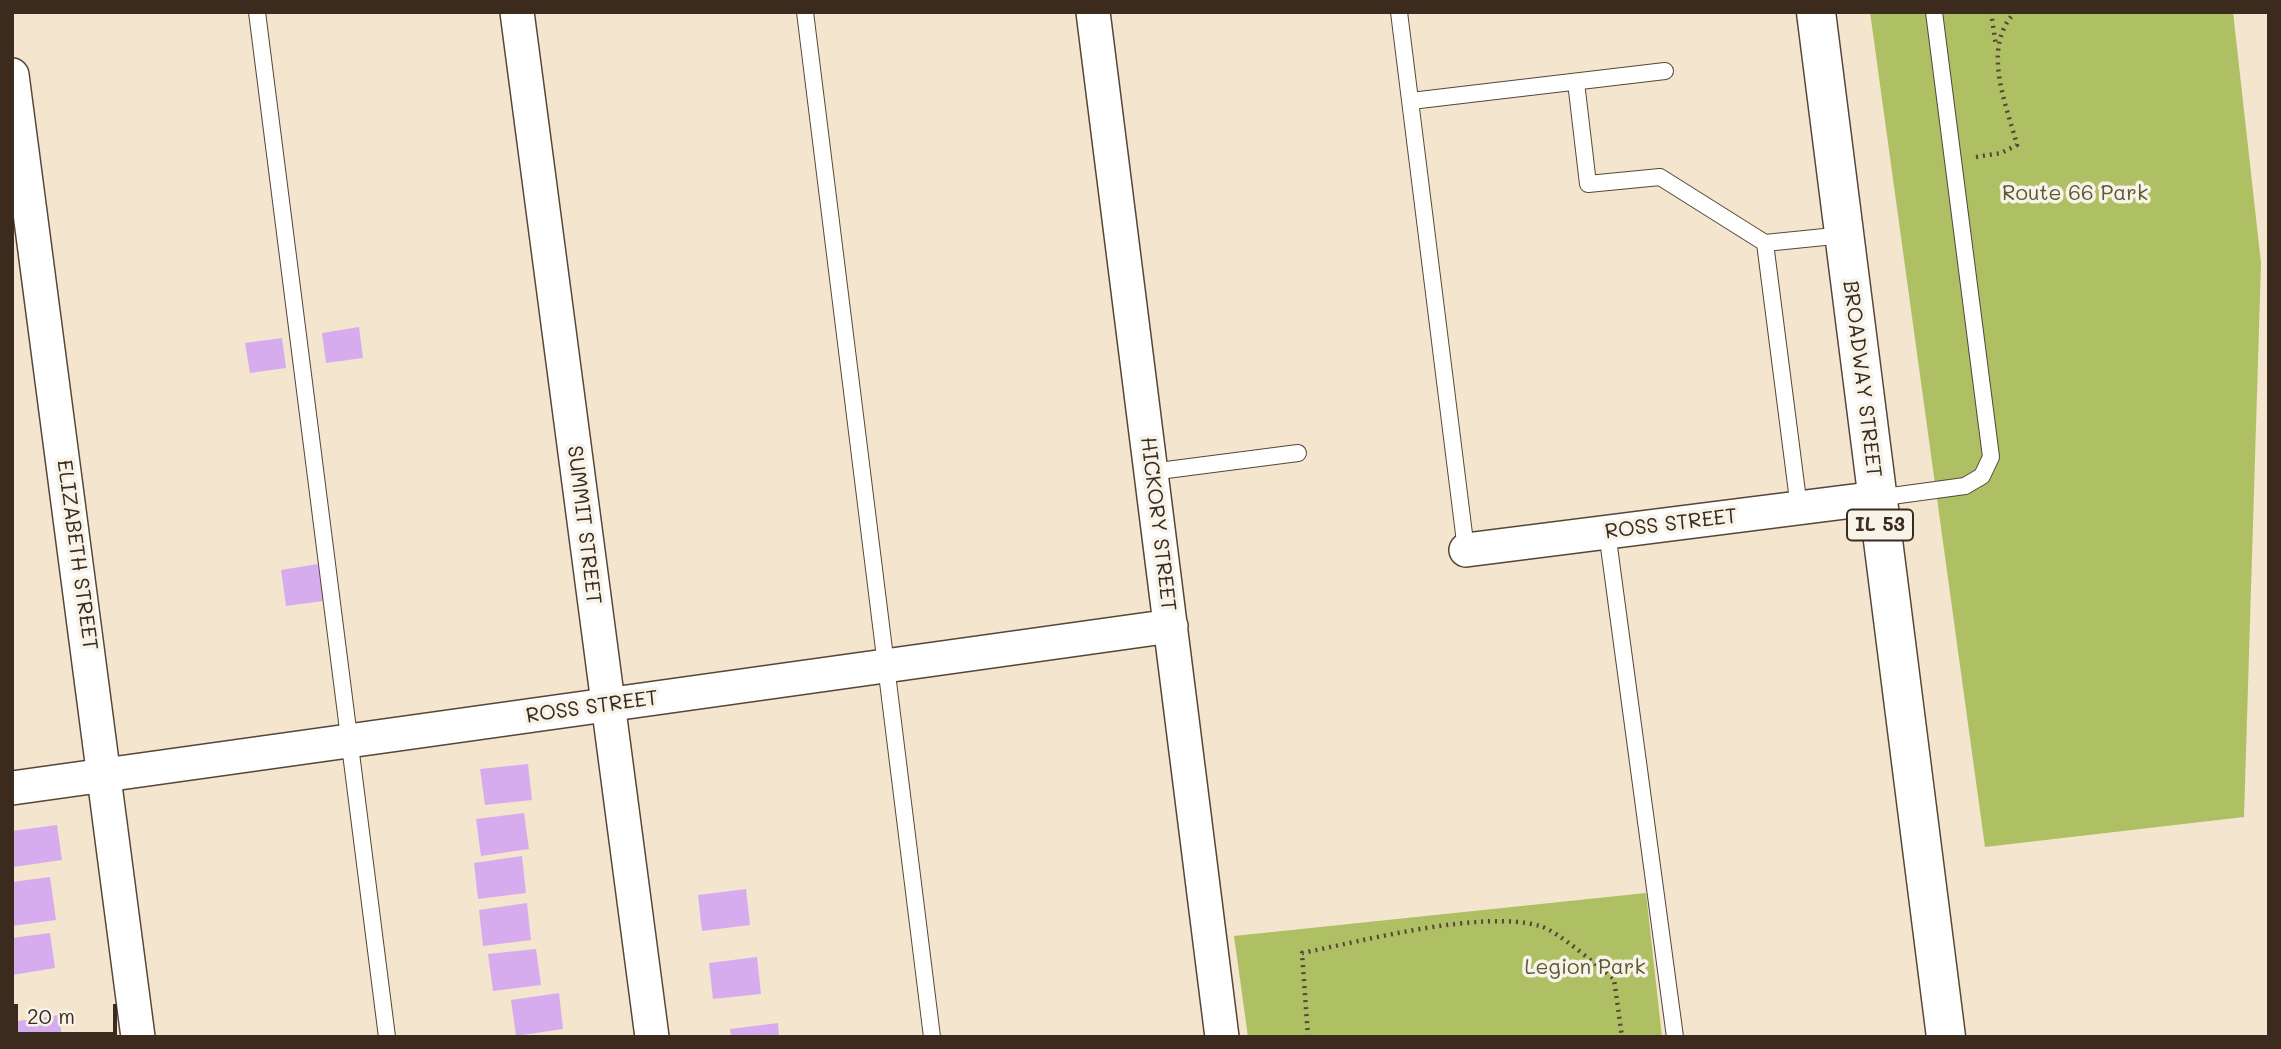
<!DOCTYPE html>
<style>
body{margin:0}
#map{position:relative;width:2281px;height:1049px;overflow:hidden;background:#f3e5ce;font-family:Mali,sans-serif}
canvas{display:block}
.frame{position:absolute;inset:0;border:14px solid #3b2a1e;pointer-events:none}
.scale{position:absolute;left:14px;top:1004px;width:103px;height:32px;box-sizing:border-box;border:4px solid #3b2a1e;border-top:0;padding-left:9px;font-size:21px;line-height:24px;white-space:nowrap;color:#3b2a1e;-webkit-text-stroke:5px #f7f3e8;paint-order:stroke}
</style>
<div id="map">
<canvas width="2281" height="1049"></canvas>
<div class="frame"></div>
<div class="scale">20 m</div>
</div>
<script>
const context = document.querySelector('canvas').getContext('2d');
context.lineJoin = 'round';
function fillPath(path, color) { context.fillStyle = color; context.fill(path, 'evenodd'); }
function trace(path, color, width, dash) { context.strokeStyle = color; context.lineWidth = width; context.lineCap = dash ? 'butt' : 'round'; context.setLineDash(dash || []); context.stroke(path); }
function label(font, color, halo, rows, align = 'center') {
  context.font = font + ' Mali,sans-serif'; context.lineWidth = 7; context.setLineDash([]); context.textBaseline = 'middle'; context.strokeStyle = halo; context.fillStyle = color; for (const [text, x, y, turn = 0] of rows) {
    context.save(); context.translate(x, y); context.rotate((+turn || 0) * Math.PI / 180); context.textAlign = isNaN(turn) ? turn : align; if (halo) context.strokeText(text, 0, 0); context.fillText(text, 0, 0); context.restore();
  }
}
fillPath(new Path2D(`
 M1870,12H2233L2261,263L2244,817L1985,847Z
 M1646,893L1662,1037H1248L1234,936Z`), '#afc064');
fillPath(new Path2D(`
 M359,327L363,358L326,363L322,333Z
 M282,338L286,368L250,373L245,343Z
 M318,564L323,601L286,606L281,570Z
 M528,764L532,800L485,805L480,769Z
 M524,813L529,849L481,856L476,819Z
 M57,825L62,860L13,867L12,831Z
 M522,856L526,893L478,899L474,863Z
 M50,877L56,920L12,926V882Z
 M746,889L750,925L702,931L698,895Z
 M527,903L531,940L483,946L479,910Z
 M50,933L55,968L12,975V938Z
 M536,949L541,985L493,991L488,954Z
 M757,957L761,994L713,999L709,963Z
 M559,993L563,1029L516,1036L511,1000Z
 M59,1015L62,1037H12V1022Z
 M778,1023L779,1037H731L730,1029Z`), '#d7acef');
const service = new Path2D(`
 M257,12L387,1037
 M805,12L932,1037
 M1399,12L1466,550
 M1576,82L1588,184L1660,177L1765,243L1799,508
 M1411,101L1665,71
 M1765,243L1844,235
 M1151,472L1298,453
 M1877,498L1965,486L1982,476L1991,457L1934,12
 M1607,532L1675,1037`);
const minor = new Path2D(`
 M517,12L652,1037
 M1093,12L1222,1037
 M12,75L138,1037
 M1466,550L1877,498
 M12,788L1171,626`);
const primary = new Path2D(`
 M1816,12L1946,1037`);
trace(service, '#574638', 18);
trace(minor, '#574638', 36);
trace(primary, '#574638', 41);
trace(new Path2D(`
 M1991,12L1996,46
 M1976,157L2001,153L2017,145C2006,103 1981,48 2015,12
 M1308,1037L1302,953C1363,941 1483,909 1540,926C1558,931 1597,966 1614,979L1622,1037`), '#574638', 4.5, [2, 5]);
trace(service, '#fff', 16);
trace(minor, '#fff', 33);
trace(primary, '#fff', 38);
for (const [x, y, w] of [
 [1880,525,66]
]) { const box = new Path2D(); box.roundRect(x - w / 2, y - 15.5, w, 31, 5); context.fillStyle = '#f7f3e8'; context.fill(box); trace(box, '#3b2a1e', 2); }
label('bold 19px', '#3b2a1e', null, [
 ["IL 53",1880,525]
]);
label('21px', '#5e5733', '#f7f3e8', [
 ["Route 66 Park",2075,194],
 ["Legion Park",1585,968]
]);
label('21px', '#3b2a1e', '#f7f3e8', [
 ["BROADWAY STREET",1862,379,83],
 ["HICKORY STREET",1158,524,83],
 ["ROSS STREET",1671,524,-7],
 ["SUMMIT STREET",584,525,83],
 ["ELIZABETH STREET",77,555,82],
 ["ROSS STREET",592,707,-8]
]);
</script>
